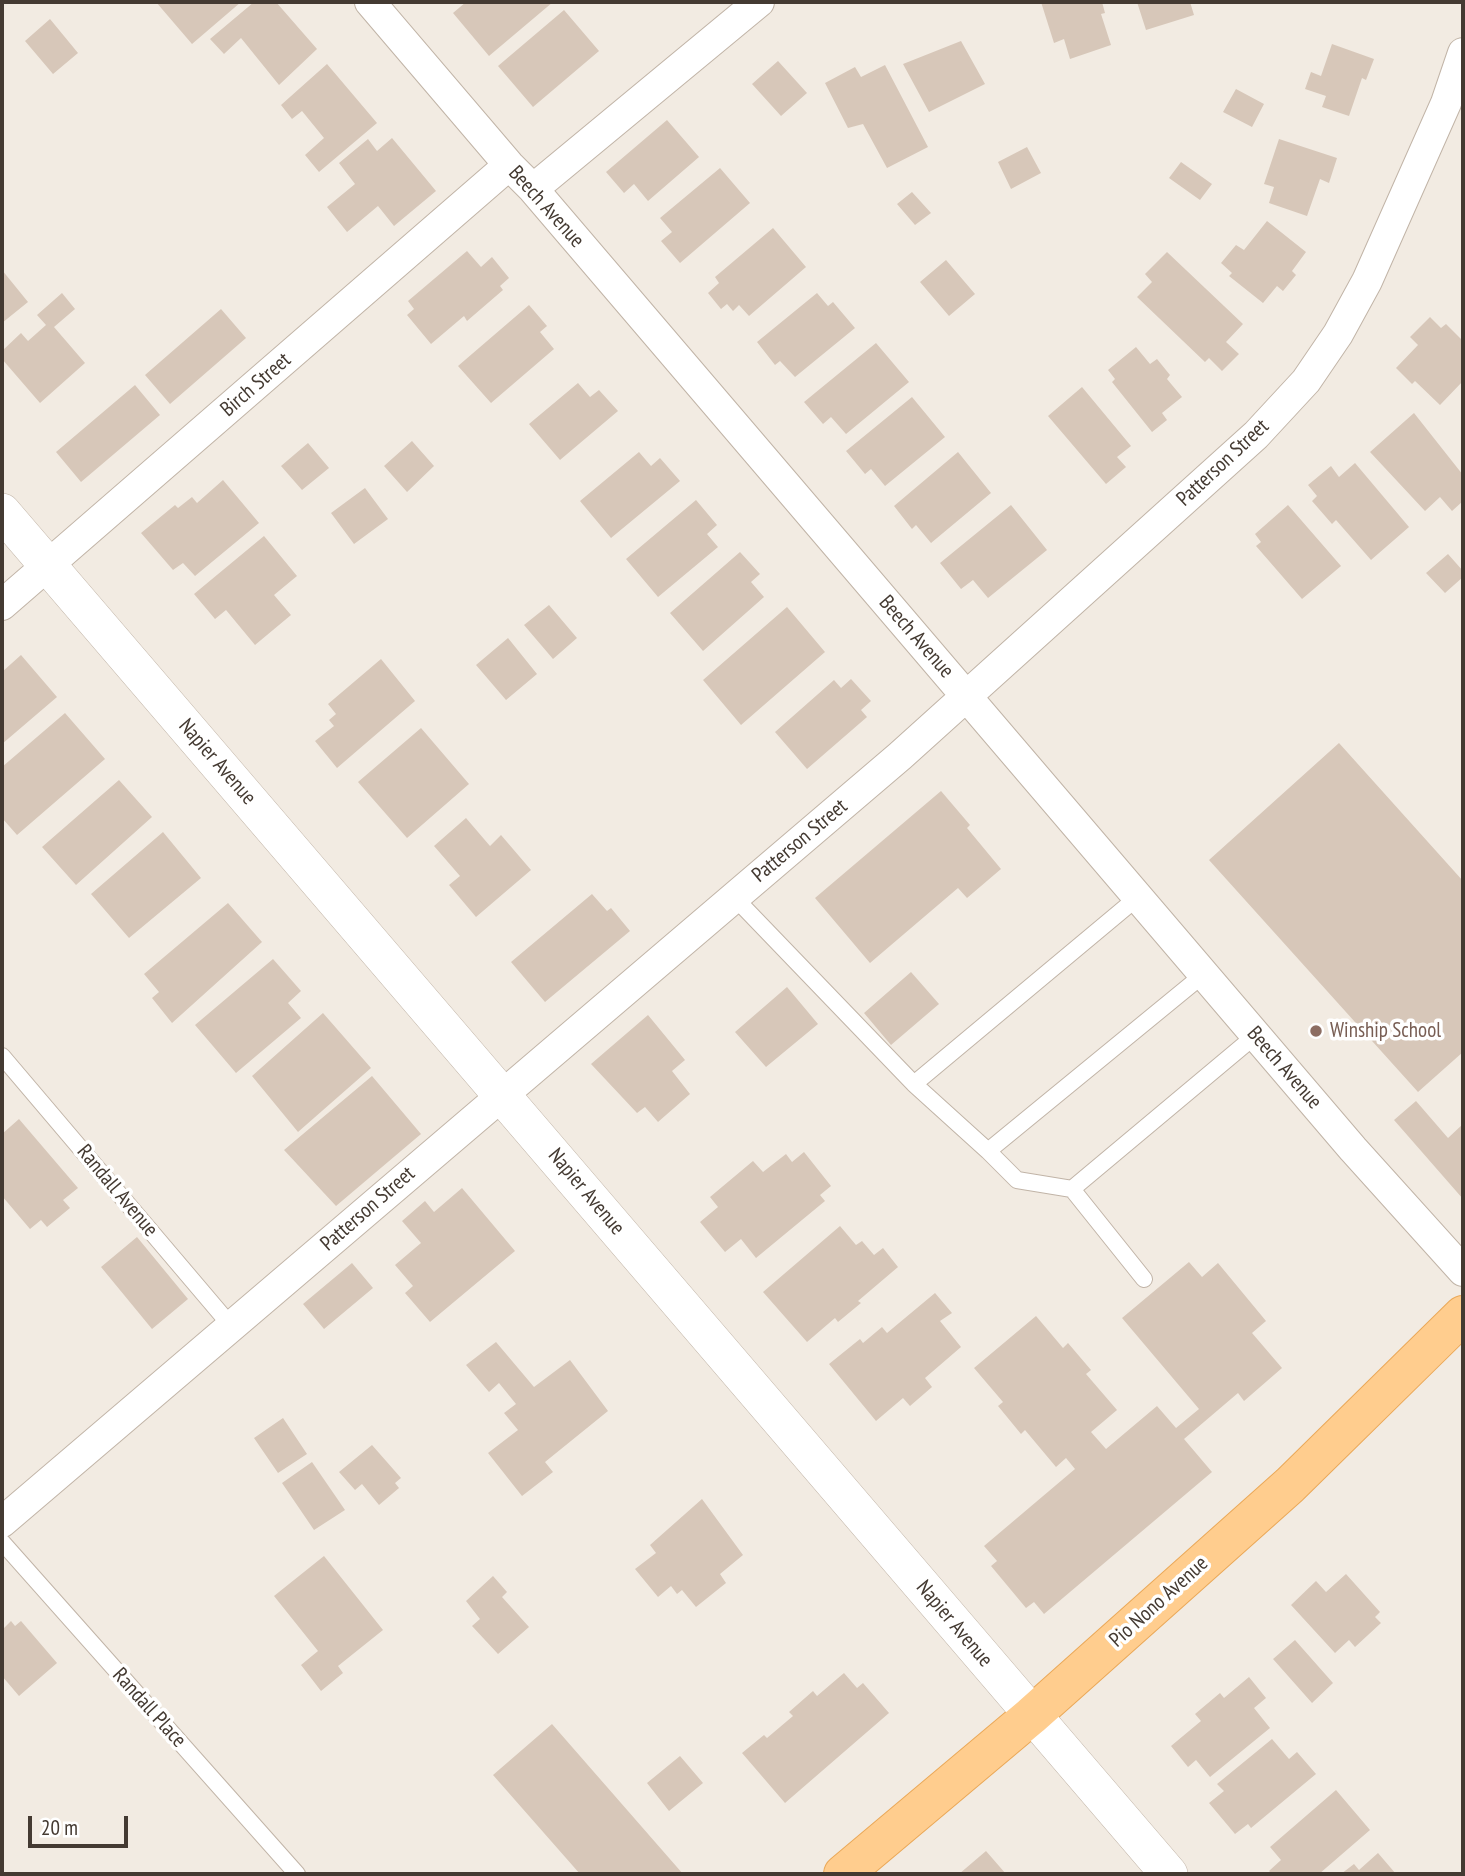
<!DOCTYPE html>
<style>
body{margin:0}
#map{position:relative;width:1465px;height:1876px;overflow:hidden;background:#f2ebe2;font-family:"PT Sans Narrow",sans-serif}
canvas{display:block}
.frame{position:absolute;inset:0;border:4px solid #443a32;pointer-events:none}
.scale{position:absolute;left:28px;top:1816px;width:100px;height:32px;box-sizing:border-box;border:4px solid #443a32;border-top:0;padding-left:9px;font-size:21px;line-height:24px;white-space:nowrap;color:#443a32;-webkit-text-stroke:5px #fff;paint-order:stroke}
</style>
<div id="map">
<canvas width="1465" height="1876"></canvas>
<div class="frame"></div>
<div class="scale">20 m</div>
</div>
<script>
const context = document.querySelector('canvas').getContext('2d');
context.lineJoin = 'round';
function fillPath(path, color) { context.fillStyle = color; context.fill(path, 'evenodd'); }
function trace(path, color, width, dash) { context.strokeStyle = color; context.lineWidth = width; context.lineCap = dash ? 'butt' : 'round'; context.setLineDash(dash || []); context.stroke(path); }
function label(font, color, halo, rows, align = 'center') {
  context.font = font + ' "PT Sans Narrow",sans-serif'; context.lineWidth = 7; context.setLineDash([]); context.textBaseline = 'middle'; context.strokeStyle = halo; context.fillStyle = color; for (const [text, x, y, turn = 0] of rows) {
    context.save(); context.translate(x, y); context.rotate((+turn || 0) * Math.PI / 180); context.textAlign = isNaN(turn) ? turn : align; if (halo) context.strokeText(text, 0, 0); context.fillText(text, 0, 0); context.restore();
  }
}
fillPath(new Path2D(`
 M156,2H241L192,44Z
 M254,2H276L317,49L279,85L241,38L224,54L210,39Z
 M466,2H553L489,56L453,13Z
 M1041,2H1102L1105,13L1101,14L1111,45L1070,59L1064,39L1054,43Z
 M1137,2H1190L1194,15L1146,30Z
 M564,10L599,51L533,107L498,66Z
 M50,19L78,53L53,74L25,41Z
 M961,41L985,84L929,112L903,64Z
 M1332,44L1374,59L1366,80L1362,78L1349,116L1322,107L1326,96L1305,89L1311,72L1321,76Z
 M778,61L807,93L781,116L752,84Z
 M327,64L377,123L319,172L305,155L324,138L302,111L292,119L281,105Z
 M885,65L928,147L887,168L863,124L848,128L825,83L855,67L861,77Z
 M1236,89L1264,104L1252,127L1223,112Z
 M667,120L699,157L648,201L634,184L624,193L606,172Z
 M392,138L436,191L394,226L378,206L347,232L327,207L355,184L339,163L368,139L377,151Z
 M1279,139L1337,158L1329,183L1320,179L1307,216L1269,203L1274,187L1264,184Z
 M1027,147L1041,173L1011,189L998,162Z
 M1181,162L1212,184L1200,200L1169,178Z
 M720,168L750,203L680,263L661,241L672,232L660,218Z
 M912,192L931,213L915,225L897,204Z
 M1267,221L1306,252L1292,271L1296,275L1283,291L1277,286L1263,303L1229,276L1232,273L1221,263L1236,245L1244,250Z
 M773,228L806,267L749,316L739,305L733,311L727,304L721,309L708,293L719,283L715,277Z
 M467,251L481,267L492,257L509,278L500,286L503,290L467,321L464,316L431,344L407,315L414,309L408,301Z
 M1167,252L1243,324L1226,342L1239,354L1222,371L1209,358L1205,362L1137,297L1152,282L1145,274Z
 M946,260L975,294L949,316L920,282Z
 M2,270L28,302L2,323Z
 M62,293L75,309L54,327L85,363L40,403L2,359V351L21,333L28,341L46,325L37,315Z
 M817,293L828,306L833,302L855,328L795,377L780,361L775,365L757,342Z
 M529,305L547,326L540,332L554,349L491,403L458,366Z
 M221,309L246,338L170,404L145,375Z
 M1430,317L1441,328L1446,324L1463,341L1461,343L1463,345V381L1440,405L1415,381L1412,384L1396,368L1418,345L1410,337Z
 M876,343L909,382L846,434L831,417L823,424L804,402Z
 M1136,347L1150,364L1157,359L1170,375L1167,379L1182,397L1162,413L1167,420L1152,432L1112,382L1115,379L1108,370Z
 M578,383L590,397L599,390L618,411L560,460L529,424Z
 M135,385L160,415L81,482L56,452Z
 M1082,387L1131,446L1117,457L1126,467L1106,484L1048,416Z
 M912,397L945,437L885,486L871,469L865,474L846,451Z
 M1414,413L1463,475V501L1452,511L1440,497L1425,511L1370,452Z
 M412,441L434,466L407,492L384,466Z
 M308,443L329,468L302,490L281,466Z
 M639,452L651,466L660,458L680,481L611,538L580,501Z
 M958,452L991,493L931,543L916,525L912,529L894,506Z
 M1355,463L1409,527L1371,560L1336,520L1332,524L1312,501L1317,496L1308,485L1331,466L1339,477Z
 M223,480L259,523L195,576L183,563L173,570L141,533L175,505L178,508L192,497L197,503Z
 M365,488L388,519L354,544L331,513Z
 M696,500L717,525L707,534L718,547L658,597L626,559Z
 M1011,505L1047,550L988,598L973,580L961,589L940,563Z
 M1288,505L1341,566L1302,599L1256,546L1261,542L1255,534Z
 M264,536L297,576L274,595L291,615L255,645L226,610L215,619L194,594Z
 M740,552L760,574L751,582L764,597L703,651L670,613Z
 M1448,554L1463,571V577L1445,593L1426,573Z
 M549,605L577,638L553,659L524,625Z
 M787,607L825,652L741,725L703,680Z
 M508,638L537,674L506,700L476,665Z
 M21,655L57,697L2,744V672Z
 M381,659L415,701L337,768L315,741L334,726L329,720L336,714L328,704Z
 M851,679L871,701L861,710L867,717L807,769L775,732L834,680L841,688Z
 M65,713L105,759L17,835L2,818V767Z
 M421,728L469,784L407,838L358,782Z
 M1339,743L1463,881V1052L1418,1092L1209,860Z
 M119,780L152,817L76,885L42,847Z
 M941,791L970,825L967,828L1001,869L967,898L958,888L870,963L815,898Z
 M466,818L490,846L501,835L531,870L476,917L449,885L460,876L434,846Z
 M163,832L201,878L129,938L91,894Z
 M592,894L607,911L611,908L630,931L545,1002L511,962Z
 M228,903L262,942L172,1023L152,998L159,992L144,974Z
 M273,959L301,991L288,1003L301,1018L236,1073L195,1025Z
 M911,972L939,1004L891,1045L864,1013Z
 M787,987L818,1024L766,1067L735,1032Z
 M323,1013L371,1068L298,1132L252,1076Z
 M648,1015L685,1060L672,1071L690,1094L658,1122L645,1107L637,1113L591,1064Z
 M372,1076L421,1134L336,1206L284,1150Z
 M1416,1101L1448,1138L1463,1124V1199L1394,1120Z
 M19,1119L78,1188L63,1200L70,1208L47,1227L41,1220L30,1229L2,1196V1134Z
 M804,1152L831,1186L820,1195L825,1201L756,1258L741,1239L725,1252L700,1222L718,1207L710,1197L753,1161L763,1172L786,1154L792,1162Z
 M462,1188L515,1251L430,1322L405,1293L413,1286L395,1265L421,1243L402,1221L425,1201L434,1212Z
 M840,1226L856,1245L862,1241L874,1255L883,1248L898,1267L858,1301L861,1303L838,1322L835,1318L807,1342L763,1292Z
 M137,1237L188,1299L152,1329L101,1267Z
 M1189,1262L1202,1277L1218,1263L1266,1321L1252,1333L1282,1368L1244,1401L1238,1393L1184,1439L1212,1472L1044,1614L1034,1602L1026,1608L991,1566L997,1561L984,1546L1075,1469L1066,1458L1056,1467L1025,1430L1021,1434L998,1406L1003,1402L974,1368L1036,1316L1063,1348L1068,1343L1091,1370L1086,1374L1117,1410L1091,1432L1106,1449L1157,1406L1176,1428L1199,1409L1122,1318Z
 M352,1263L373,1288L324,1329L303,1304Z
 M935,1293L952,1313L940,1321L961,1347L925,1378L932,1387L910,1406L903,1398L876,1421L829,1364L860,1339L863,1343L882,1327L887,1333Z
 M496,1342L534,1387L570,1360L608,1411L545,1462L553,1472L522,1496L488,1453L518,1430L504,1413L516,1404L499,1383L489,1392L466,1365Z
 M283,1418L307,1454L278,1473L254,1438Z
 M372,1445L401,1478L395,1483L399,1488L379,1505L362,1484L355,1490L339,1472Z
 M312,1462L345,1510L314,1530L282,1483Z
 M702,1499L743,1555L720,1574L726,1583L696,1607L682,1590L677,1594L671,1586L658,1597L635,1569L656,1553L650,1545Z
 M324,1556L383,1630L338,1666L343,1673L321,1691L301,1665L318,1651L274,1596Z
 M1346,1574L1380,1612L1375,1617L1381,1623L1355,1647L1349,1640L1335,1653L1291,1605L1316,1581L1326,1592Z
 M493,1576L507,1592L502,1597L529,1627L498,1654L472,1626L480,1619L466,1601Z
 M11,1621L15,1626L21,1621L57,1663L19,1696L2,1676V1642L4,1640L2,1630Z
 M1295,1640L1333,1683L1312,1703L1273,1659Z
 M844,1673L857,1688L863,1683L889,1713L785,1803L742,1753L764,1735L767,1738L793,1716L789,1712L813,1691L817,1696Z
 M1249,1677L1266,1698L1254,1708L1270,1728L1210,1777L1196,1760L1188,1767L1171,1746L1201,1721L1195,1714L1220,1693L1224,1698Z
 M552,1724L683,1874H580L493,1775Z
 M1272,1739L1289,1759L1297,1752L1316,1774L1251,1828L1248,1824L1235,1834L1209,1803L1224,1791L1217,1784Z
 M680,1756L703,1783L669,1811L647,1783Z
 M1336,1790L1370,1830L1319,1874H1272L1269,1871L1281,1860L1270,1847Z
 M986,1851L1006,1874H959Z
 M1378,1853L1396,1874H1341L1354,1864L1359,1870Z`), '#d7c7b9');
const service = new Path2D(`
 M734,897L914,1084L1138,897
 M2,1056L232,1327
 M914,1084L988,1151
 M1072,1189L1017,1180L988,1151L1204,974
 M1144,1279L1072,1189L1256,1035
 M2,1542L297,1874`);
const minor = new Path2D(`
 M370,2L509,165L533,189L1353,1149L1463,1271
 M533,189L759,2
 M2,605L509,165
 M2,1522L900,756L1256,435L1306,381L1338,334L1367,281L1446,103L1463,53`);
const tertiary = new Path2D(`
 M2,512L1169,1874`);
const primary = new Path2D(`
 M843,1874L1031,1716L1290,1485L1463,1315`);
trace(service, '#c1b4a7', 18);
trace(minor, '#c1b4a7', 32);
trace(tertiary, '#c1b4a7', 38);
trace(primary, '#eaa858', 40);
trace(service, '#fff', 16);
trace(minor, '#fff', 30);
trace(tertiary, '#fff', 37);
trace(primary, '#ffcd8e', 38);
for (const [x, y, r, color] of [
 [1316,1031,7,"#8d6e63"]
]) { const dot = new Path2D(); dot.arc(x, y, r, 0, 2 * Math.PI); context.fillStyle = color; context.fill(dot); trace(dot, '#fff', 2.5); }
label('21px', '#443a32', '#fff', [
 ["Beech Avenue",546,207,48],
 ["Birch Street",256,385,-41],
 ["Patterson Street",1223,463,-43],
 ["Beech Avenue",916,637,49],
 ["Napier Avenue",217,762,49],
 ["Patterson Street",800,841,-40],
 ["Beech Avenue",1284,1068,49],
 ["Randall Avenue",117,1191,50],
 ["Napier Avenue",586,1192,50],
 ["Patterson Street",368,1209,-41],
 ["Pio Nono Avenue",1159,1602,-42],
 ["Napier Avenue",954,1624,50],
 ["Randall Place",149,1708,48]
]);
label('21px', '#785e54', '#fff', [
 ["Winship School",1330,1031]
], 'left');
</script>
